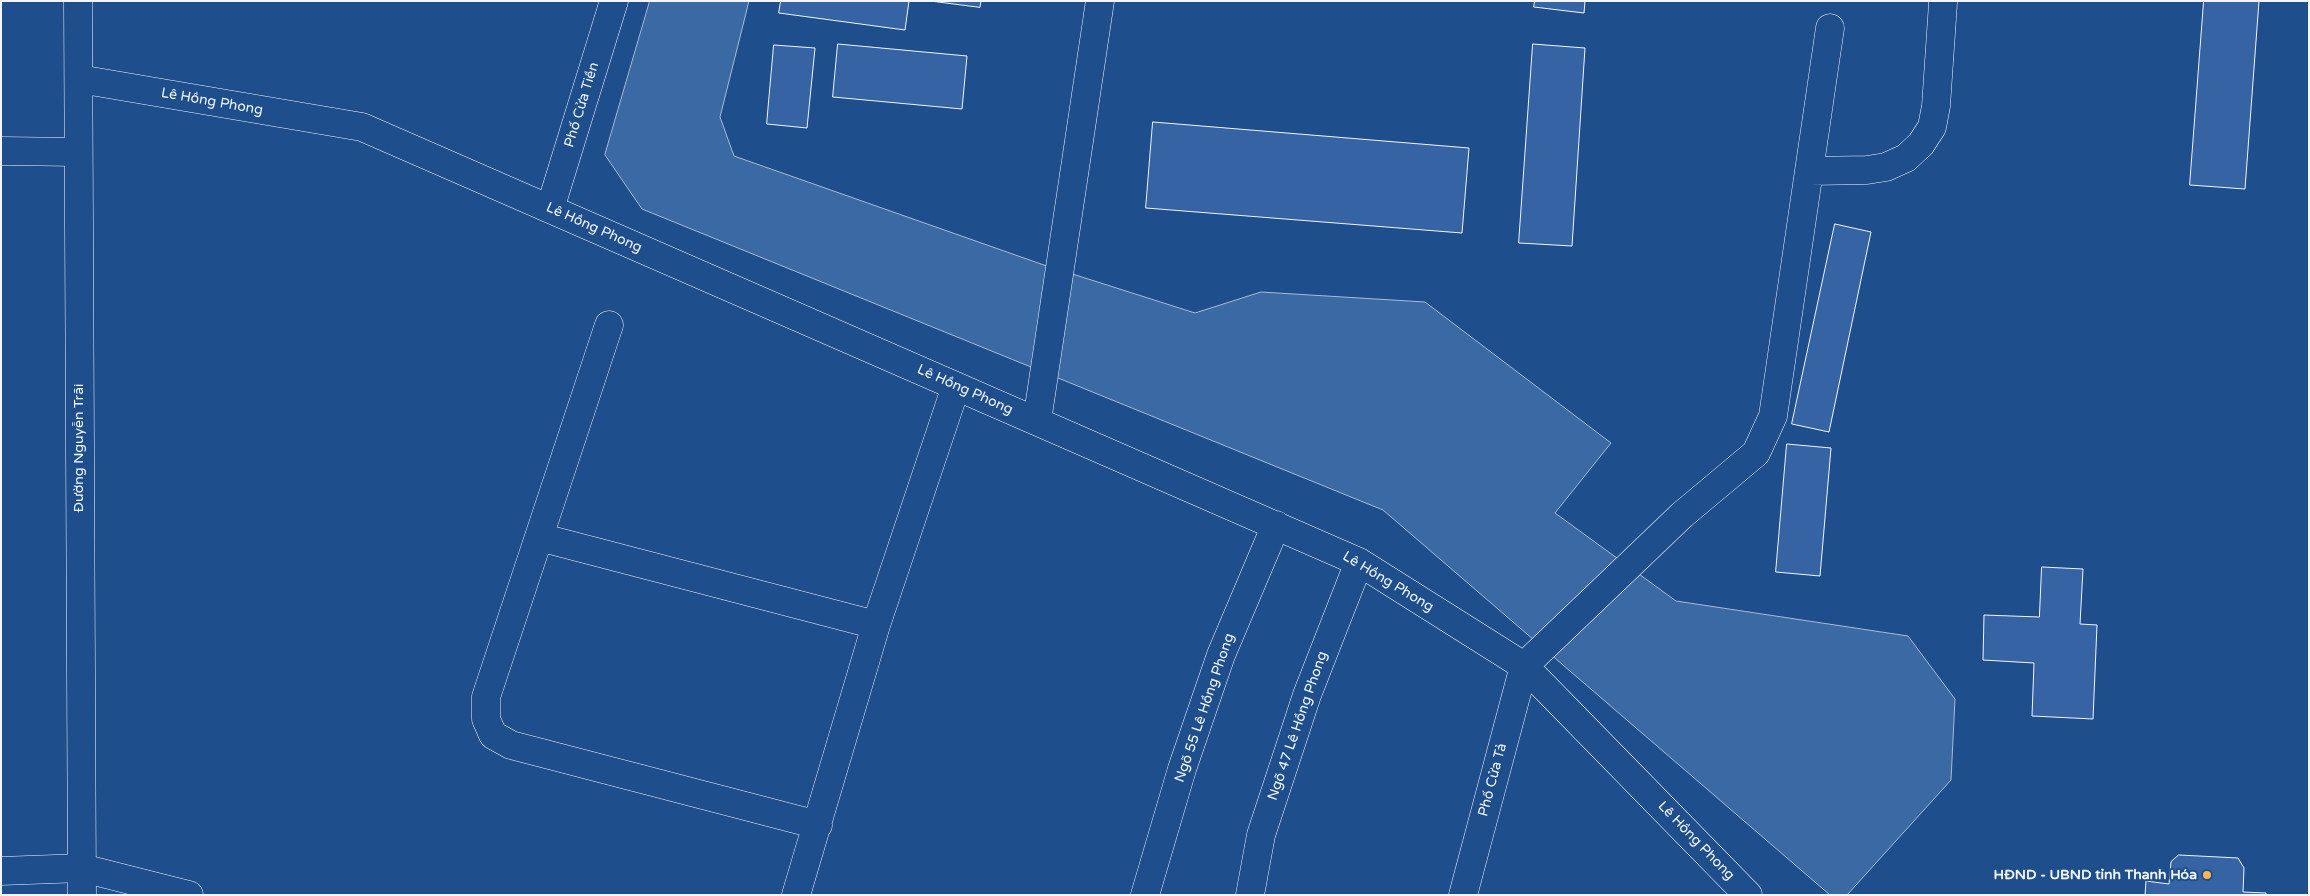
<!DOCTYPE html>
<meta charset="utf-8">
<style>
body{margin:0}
#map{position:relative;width:2310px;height:896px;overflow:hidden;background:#1f4e8c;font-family:"Varela Round",sans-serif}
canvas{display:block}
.frame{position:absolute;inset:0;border:2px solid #f2f6ff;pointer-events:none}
</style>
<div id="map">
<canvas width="2310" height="896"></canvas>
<div class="frame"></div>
</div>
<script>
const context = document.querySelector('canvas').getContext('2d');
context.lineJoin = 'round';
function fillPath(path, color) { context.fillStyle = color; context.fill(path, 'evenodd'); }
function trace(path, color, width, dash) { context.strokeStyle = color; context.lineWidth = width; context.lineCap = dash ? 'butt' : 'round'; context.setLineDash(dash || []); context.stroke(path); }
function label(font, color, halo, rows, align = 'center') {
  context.font = font + ' "Varela Round",sans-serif'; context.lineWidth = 4; context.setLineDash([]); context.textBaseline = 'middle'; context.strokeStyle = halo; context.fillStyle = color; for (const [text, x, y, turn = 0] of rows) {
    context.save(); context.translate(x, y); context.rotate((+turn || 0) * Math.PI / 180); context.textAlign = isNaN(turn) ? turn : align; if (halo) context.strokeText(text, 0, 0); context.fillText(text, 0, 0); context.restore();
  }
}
const water = new Path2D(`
 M650,1H749L720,117L734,156L1041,264L1195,313L1261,292L1425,302L1611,443L1555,513L1676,601L1908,636L1955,699L1951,780L1847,895H1830L1383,510L642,209L605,155Z`);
fillPath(water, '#3b69a3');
trace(water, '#a8bbd7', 1);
const building = new Path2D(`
 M781,1H909L905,30L779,13Z
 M931,1H981L980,7Z
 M1535,1H1585L1584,13L1534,7Z
 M2204,1H2259L2245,189L2190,185Z
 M838,44L967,56L962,109L833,97Z
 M1533,44L1585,48L1572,246L1519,243Z
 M774,45L815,48L807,128L767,124Z
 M1153,122L1469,148L1462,233L1146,208Z
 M1835,224L1871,232L1829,432L1792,424Z
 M1787,444L1831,448L1820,576L1776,572Z
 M2042,567L2083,569L2080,624L2097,625L2093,719L2032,716L2034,663L1983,660L1984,615L2039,617Z
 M2179,855L2238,858L2244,868L2243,892L2266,893V895H2145L2146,881L2169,884L2171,862Z`);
fillPath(building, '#3563a3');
trace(building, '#f2f6ff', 1);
const minor = new Path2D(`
 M79,79L362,127L1359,562L1524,666L1748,895
 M1,151L78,152
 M1810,171L1867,170L1886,167L1906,158L1921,144L1932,127L1936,106L1943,3
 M550,209L614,1
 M609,325L486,697V719L493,735L511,745L818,825
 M1037,421L1100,1
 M539,537L876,625
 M1,871L82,868L189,895
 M796,895L876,625L956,386
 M1145,895L1182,769L1221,655L1276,525
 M1250,895L1261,835L1307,695L1359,562
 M1463,895L1524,666L1682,515L1756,453L1773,416L1830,28`);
const highway = new Path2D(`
 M78,1L82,895`);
trace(minor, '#f2f6ff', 29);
trace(highway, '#f2f6ff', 29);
trace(minor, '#1f4e8c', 28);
trace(highway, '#1f4e8c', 28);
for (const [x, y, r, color] of [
 [2207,875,5,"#ffb74d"]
]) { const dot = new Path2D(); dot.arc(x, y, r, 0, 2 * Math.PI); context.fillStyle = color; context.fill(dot); trace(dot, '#1f4e8c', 2); }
label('14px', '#f2f6ff', '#1f4e8c', [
 ["Lê Hồng Phong",212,102,10],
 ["Phố Cửa Tiền",582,105,-73],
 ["Lê Hồng Phong",594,228,24],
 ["Lê Hồng Phong",965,390,24],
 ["Đường Nguyễn Trãi",79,448,-90],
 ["Lê Hồng Phong",1388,582,31],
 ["Ngõ 55 Lê Hồng Phong",1205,708,-71],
 ["Ngõ 47 Lê Hồng Phong",1298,726,-71],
 ["Phố Cửa Tả",1493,780,-75],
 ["Lê Hồng Phong",1696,841,46]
]);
label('bold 14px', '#f2f6ff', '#1f4e8c', [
 ["HĐND - UBND tỉnh Thanh Hóa",2197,875]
], 'right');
</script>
